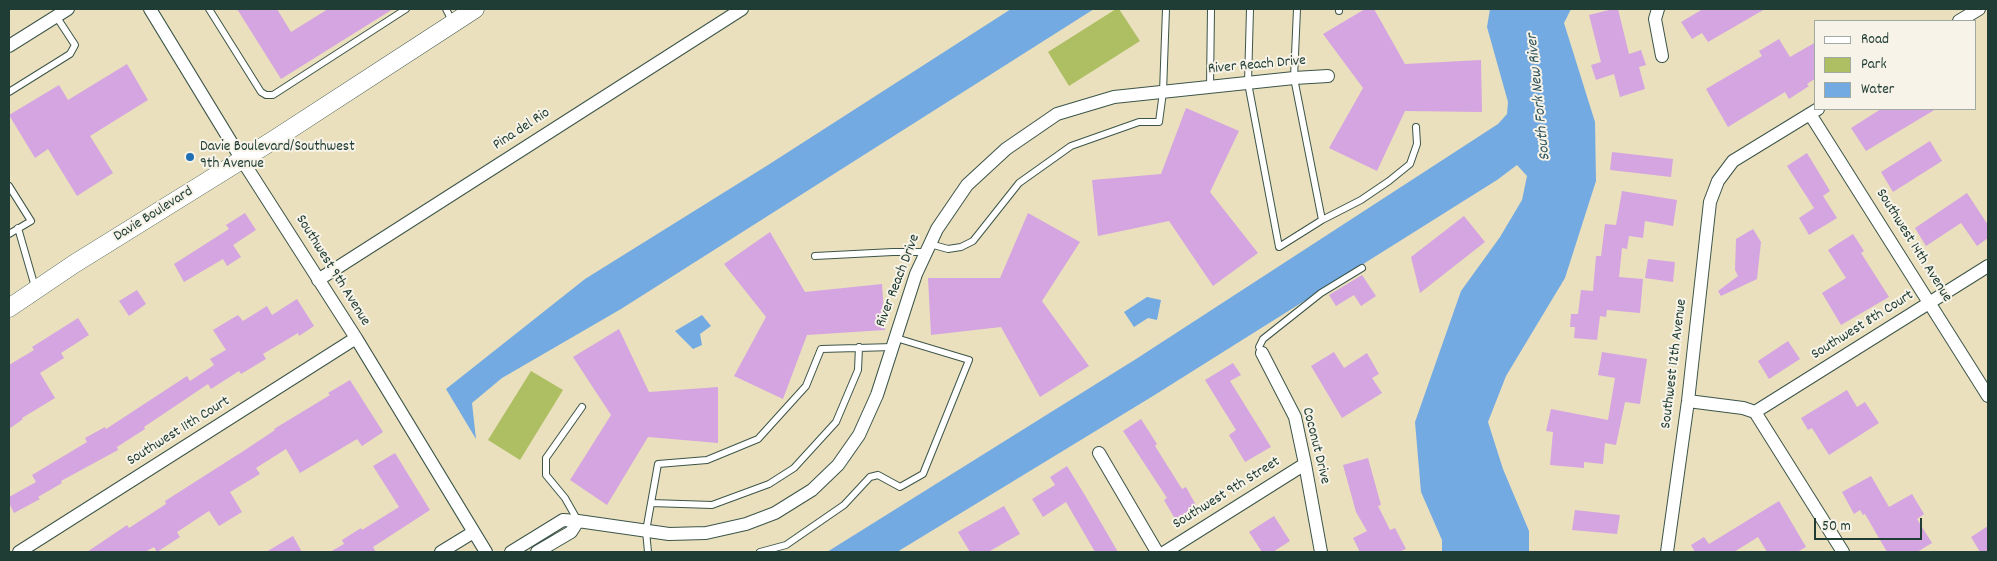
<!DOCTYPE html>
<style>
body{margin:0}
#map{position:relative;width:1997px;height:561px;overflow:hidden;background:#eae0bd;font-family:Dekko,sans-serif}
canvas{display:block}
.frame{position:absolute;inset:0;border:10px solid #1f3d34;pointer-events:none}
.legend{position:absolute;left:1814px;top:20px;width:162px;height:90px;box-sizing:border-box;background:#f7f3e8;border:1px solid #a1aaa0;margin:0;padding:6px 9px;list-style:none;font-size:15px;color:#1f3d34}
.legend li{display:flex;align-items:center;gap:10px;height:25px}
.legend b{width:25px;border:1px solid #a1aaa0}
.scale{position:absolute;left:1814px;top:518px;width:108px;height:22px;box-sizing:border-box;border:2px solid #1f3d34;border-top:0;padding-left:6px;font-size:15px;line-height:18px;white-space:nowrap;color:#1f3d34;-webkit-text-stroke:4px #f7f3e8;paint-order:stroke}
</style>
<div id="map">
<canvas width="1997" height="561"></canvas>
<div class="frame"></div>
<ul class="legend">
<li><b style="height:6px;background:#fff"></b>Road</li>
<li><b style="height:14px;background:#adbf62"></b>Park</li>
<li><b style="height:14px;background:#74aae2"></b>Water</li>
</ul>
<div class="scale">50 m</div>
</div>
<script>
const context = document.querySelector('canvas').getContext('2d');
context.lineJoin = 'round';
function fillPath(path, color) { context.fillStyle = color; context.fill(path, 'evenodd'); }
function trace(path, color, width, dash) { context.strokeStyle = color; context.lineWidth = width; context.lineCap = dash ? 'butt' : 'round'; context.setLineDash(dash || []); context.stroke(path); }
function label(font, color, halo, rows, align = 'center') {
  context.font = font + ' Dekko,sans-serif'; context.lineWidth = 4; context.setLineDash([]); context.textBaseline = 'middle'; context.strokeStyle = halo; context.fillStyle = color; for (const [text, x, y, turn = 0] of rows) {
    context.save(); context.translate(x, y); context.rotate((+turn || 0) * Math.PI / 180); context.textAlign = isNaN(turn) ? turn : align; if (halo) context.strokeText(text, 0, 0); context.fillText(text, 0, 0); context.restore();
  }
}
fillPath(new Path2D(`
 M1116,9H1119L1140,41L1069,86L1048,52Z
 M531,371L563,390L520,460L488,440Z`), '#adbf62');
fillPath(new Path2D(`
 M1011,9H1094L621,309L502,378L472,403L476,439L446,389L585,279L768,165Z
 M1490,9H1571L1564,23L1595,122L1596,181L1565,278L1506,376L1488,422L1503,469L1529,531V552H1442V540L1421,492L1415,422L1461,291L1500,237L1522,200L1527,176L1517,165L1497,180L1153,396L897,552H827L1136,359L1498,124L1507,114L1508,102L1487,27Z
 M1147,297L1161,300L1157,320L1148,318L1134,327L1124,312Z
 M702,315L711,326L700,334L702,345L693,349L675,331Z`), '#74aae2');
fillPath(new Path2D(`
 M237,9H277L291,32L328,9H393L281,79Z
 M1365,9H1374L1405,64L1481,60L1482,112L1405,111L1377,171L1329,148L1363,88L1323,34Z
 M1613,9H1618L1629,54L1641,50L1646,65L1639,67L1645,89L1620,97L1614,74L1596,80L1591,65L1601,62L1589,15Z
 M1703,9H1765L1708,42L1702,33L1692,39L1681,22Z
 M1779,39L1790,57L1816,42V78L1807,84L1809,86L1789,99L1785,92L1728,127L1706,89L1762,56L1759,51Z
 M127,64L148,100L90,136L113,173L77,196L48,149L35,158L9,115L59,85L68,100Z
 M1186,108L1239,131L1210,192L1258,253L1213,286L1169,221L1098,236L1092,180L1161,174Z
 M1881,109H1936L1866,151L1851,128Z
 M1930,141L1942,161L1893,192L1881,172Z
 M1612,152L1673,159L1671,177L1610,170Z
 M1807,153L1830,191L1823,196L1837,218L1809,235L1799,218L1814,208L1787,166Z
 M1622,191L1677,200L1673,226L1645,221L1643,238L1629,236L1627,249L1622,248L1619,277L1643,279L1640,313L1607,310L1606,317L1600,316L1597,340L1574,338L1575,327H1570L1571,314H1578L1581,290L1593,291L1596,256H1601L1605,224L1616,225Z
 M1967,193L1988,225V238L1977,246L1961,223L1926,246L1915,228Z
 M245,213L256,230L233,245L241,257L227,266L223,259L184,282L174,264L229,229L226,225Z
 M1028,213L1080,242L1042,301L1089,366L1040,397L1001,327L931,335L928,278H1000Z
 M1464,216L1485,242L1420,293L1411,257Z
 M1753,229L1761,242L1757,279L1721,296L1718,291L1738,276L1735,270L1736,239Z
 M770,232L805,292L882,284L885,330L807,335L783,399L734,376L766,317L724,264Z
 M1853,234L1864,251L1861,253L1889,297L1841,325L1822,293L1846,278L1828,250Z
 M1648,259L1675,262L1673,282L1645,278Z
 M1362,275L1376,296L1361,306L1354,295L1336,306L1329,295Z
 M137,290L146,304L129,316L119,301Z
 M297,299L314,326L299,336L298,333L263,354L266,359L241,374L239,371L211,389L208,384L144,427L145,429L117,447L118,450L61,481L62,483L38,497L40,499L14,513L9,503V497L36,482L32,475L87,442L85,438L105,427L106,429L187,376L190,381L214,365L210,359L226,350L213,330L238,315L243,321L267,306L272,315Z
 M78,318L89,335L61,353L64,358L40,373L55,398L22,418L23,419L9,429V365L34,350L32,347Z
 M619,329L649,392L718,387V443L648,437L607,505L570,480L611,415L573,357Z
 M1788,341L1800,359L1769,379L1758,361Z
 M1334,352L1344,368L1367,353L1379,374L1372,378L1382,393L1342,418L1311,366Z
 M1602,352L1647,359L1640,404L1625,402L1616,445L1605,443L1603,464L1584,462V468L1550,465L1553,432L1546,431L1551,409L1608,420L1615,378L1598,375Z
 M1233,363L1241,375L1230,381L1271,447L1245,462L1229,435L1236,430L1205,380Z
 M350,380L383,432L362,446L357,439L300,473L286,449L256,468L260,474L230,492L242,512L219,526L209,511L177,532L180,537L157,552L154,547L145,552H87L127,525L129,528L166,504L165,501L245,450L275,430L274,429L330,395L328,393Z
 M1847,390L1857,407L1865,402L1879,423L1829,455L1812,428L1808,430L1801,418Z
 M1141,419L1157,444L1155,446L1182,489L1186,487L1197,507L1175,519L1164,500L1167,498L1123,431Z
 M395,453L430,510L373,547L376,552H330L344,544L342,540L361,528L362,530L399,507L373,466Z
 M1368,458L1381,505L1378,506L1390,530L1395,528L1406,549L1398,552H1360L1353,538L1367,531L1356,512L1343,465Z
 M1067,466L1086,497L1118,552H1095L1066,502L1043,517L1032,499L1055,485L1050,477Z
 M1871,476L1889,507L1912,494L1924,514L1917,519L1932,543L1917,552H1887L1865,514L1863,515L1860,510L1854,514L1842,492Z
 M1779,501L1806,547L1797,552H1767L1758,537L1734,552H1695L1691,545L1704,537L1709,544Z
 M1004,506L1020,534L988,552H970L958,532Z
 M1575,510L1620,515L1617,534L1572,530Z
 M1274,516L1290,541L1273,552H1262L1249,532Z
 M1988,526V552H1980L1971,537Z
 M293,536L302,552H266Z`), '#d4a5e0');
const lane = new Path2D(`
 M209,9L261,92L266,95H273L406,9
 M446,9L453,23
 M1250,9L1248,83L1279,247L1322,220L1294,78L1297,9
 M1339,11V9
 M1210,87L1211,9
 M9,92L70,54L75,45L56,16
 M9,186L31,221L9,234
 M1322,220L1361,200L1389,181L1410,164L1417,144L1416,127
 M18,228L35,287
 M930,244L948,249L961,247L973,241L1019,183L1071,146L1139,122H1159L1163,92L1166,9
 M815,256L893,252H926
 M1262,353L1259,347L1263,339L1321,293L1362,268
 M651,503L712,505L769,484L794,468L836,422L858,370L859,347
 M578,521L565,498L546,475V458L582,407
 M648,552L646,531L658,464L707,460L758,439L806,386L821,349L893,347
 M760,552L786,545L844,505L870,477L878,475L900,487L923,474L969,360L896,338`);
const street = new Path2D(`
 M150,9L242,160L356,338L486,552
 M1658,9L1655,19L1662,56
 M1959,21L1979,9
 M9,46L68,9
 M1810,114L1988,396
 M318,280L742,9
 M1262,353L1295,417L1305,464L1321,552
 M1688,401L1743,408L1755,412L1843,552
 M1755,412L1988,266
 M1099,453L1157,552
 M19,552L356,338
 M441,552L472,533
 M511,552L563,520L578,521L669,534L706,533L746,524L775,513L812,490L838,465L859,435L877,395L916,274L937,229L967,185L1006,149L1057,114L1114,97L1294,78L1328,76
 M537,552L571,532L578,521
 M1165,552L1305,464
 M1667,552L1688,401L1710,202L1718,181L1733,161L1818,109`);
const secondary = new Path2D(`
 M9,308L74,264L272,141L475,9`);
trace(lane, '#3d5549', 8);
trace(street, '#3d5549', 14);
trace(secondary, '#3d5549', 19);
trace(lane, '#fff', 6);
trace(street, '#fff', 12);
trace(secondary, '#fff', 18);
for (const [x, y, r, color] of [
 [190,157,5,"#1f6fb2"]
]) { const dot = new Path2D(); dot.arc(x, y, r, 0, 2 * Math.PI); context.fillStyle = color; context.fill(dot); trace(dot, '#f7f3e8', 2); }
label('15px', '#1f3d34', '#f7f3e8', [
 ["River Reach Drive",1257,66,-5],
 ["Pina del Rio",522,130,-33],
 ["Davie Boulevard",154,215,-32],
 ["Southwest 14th Avenue",1913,246,58],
 ["Southwest 9th Avenue",332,271,58],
 ["River Reach Drive",899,281,-69],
 ["Southwest 8th Court",1863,326,-32],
 ["Southwest 12th Avenue",1675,364,-83],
 ["Southwest 11th Court",179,432,-32],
 ["Coconut Drive",1315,446,76],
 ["Southwest 9th Street",1227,494,-32]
]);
label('15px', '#1f3d34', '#f7f3e8', [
 ["Davie Boulevard/Southwest",200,148],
 ["9th Avenue",200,165]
], 'left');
label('italic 16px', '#345860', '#f7f3e8', [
 ["South Fork New River",1540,97,-96]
]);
</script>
